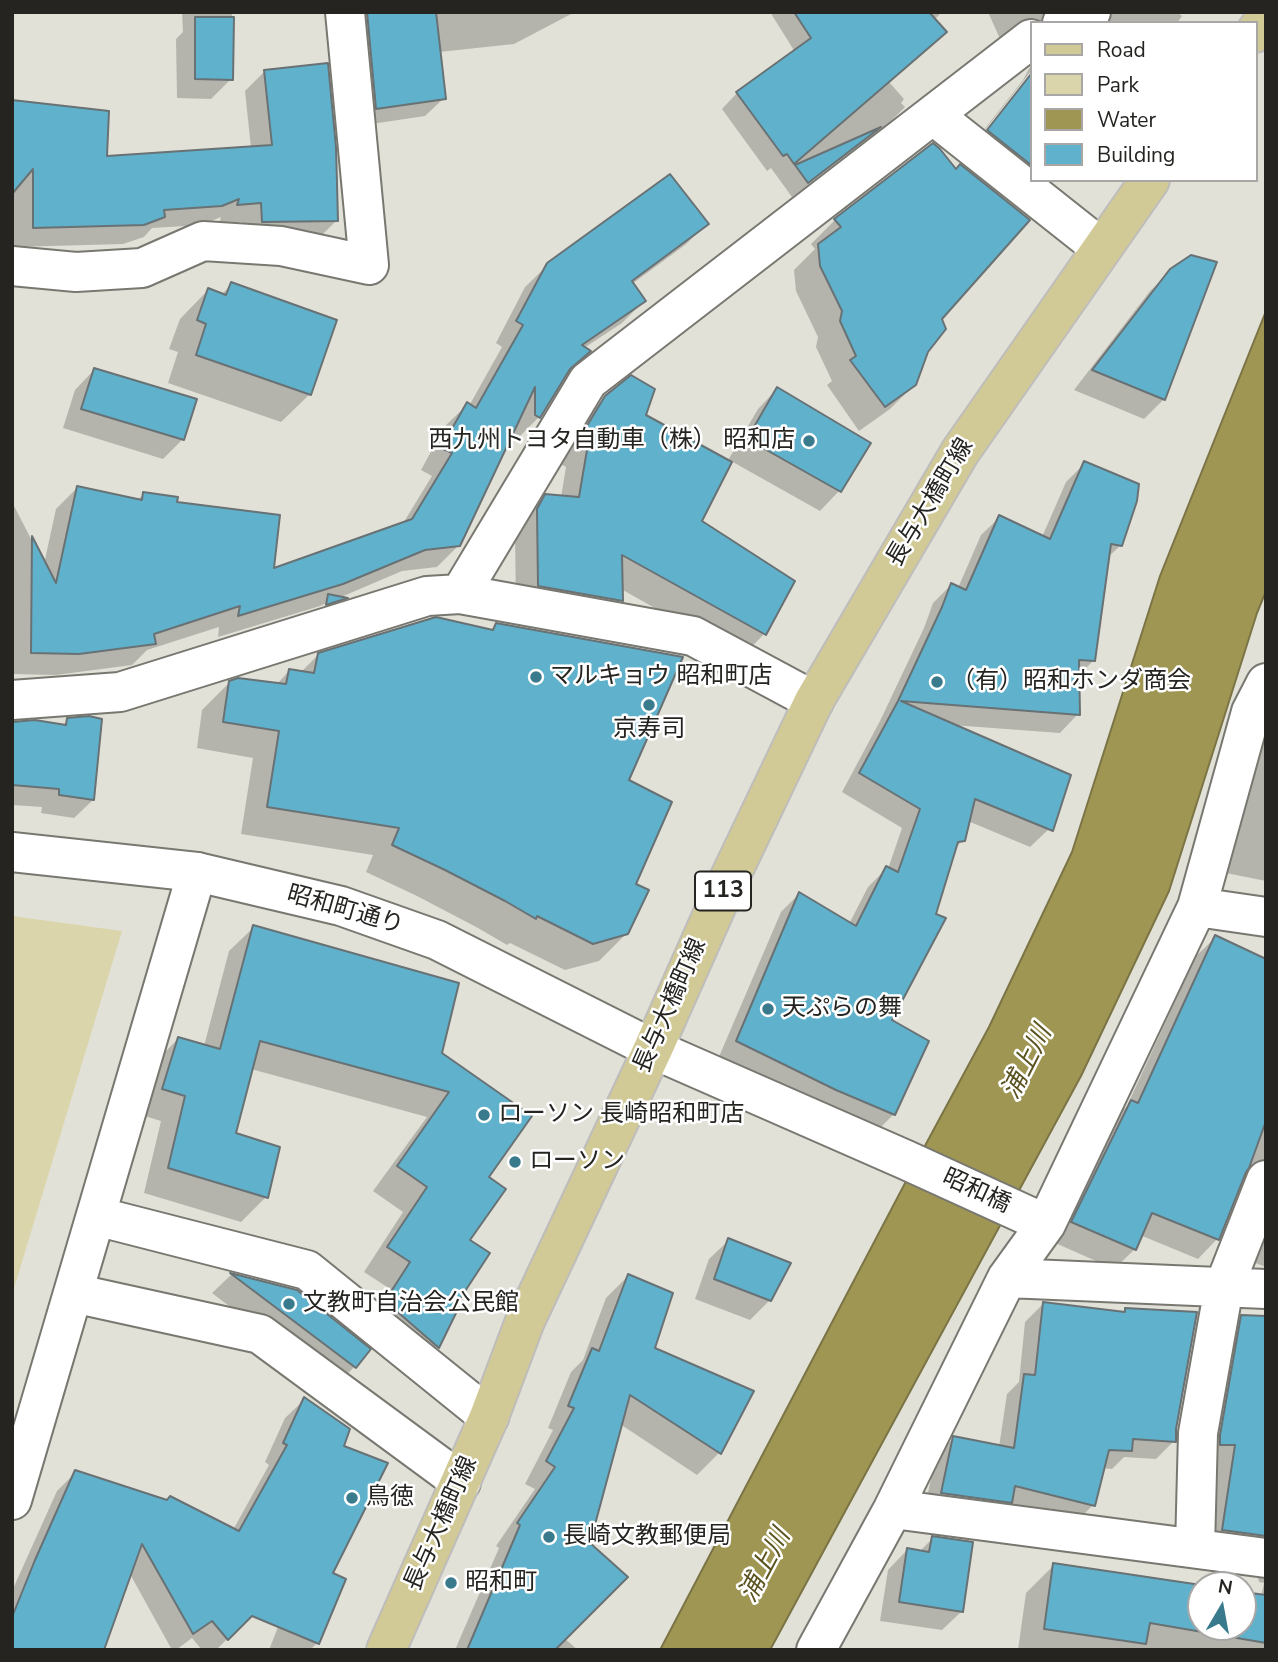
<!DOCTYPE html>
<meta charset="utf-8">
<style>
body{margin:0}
#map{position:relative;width:1278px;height:1662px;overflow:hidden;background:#e2e1d8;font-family:"Nunito Sans",sans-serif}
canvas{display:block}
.frame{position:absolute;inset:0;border:14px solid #252421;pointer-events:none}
.legend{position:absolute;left:1030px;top:21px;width:228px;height:161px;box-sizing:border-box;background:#fff;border:2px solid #a8a7a6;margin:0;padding:9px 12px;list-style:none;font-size:21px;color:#252421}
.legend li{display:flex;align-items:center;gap:14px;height:35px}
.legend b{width:35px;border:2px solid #a8a7a6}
.north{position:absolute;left:1187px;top:1571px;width:70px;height:70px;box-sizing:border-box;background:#fff;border:2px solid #a8a7a6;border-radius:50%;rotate:10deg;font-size:19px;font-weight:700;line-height:28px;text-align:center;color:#252421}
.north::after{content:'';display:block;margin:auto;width:24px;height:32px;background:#3a7a8d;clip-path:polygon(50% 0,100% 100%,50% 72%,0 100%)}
</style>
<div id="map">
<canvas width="1278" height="1662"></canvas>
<div class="frame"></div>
<ul class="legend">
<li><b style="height:9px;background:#d1c996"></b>Road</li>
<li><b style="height:19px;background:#dbd5ab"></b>Park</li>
<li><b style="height:19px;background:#a09654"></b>Water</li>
<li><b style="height:19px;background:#60b2cc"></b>Building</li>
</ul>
<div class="north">N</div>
</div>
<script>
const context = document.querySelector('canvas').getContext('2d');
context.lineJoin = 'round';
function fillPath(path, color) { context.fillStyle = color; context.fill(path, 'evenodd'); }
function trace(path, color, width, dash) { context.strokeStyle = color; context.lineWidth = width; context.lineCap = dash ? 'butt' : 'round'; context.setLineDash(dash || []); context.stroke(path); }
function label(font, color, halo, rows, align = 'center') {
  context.font = font + ' "Nunito Sans","Noto Sans JP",sans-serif'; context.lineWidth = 5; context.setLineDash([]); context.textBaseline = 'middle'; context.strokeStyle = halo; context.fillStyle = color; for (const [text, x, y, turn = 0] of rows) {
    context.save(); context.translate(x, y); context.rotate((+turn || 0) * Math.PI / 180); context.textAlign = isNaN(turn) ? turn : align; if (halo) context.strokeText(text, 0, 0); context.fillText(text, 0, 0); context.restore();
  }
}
fillPath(new Path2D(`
 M12,916L122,931L12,1295Z`), '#dbd5ab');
const water = new Path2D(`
 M1266,311V591L1257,613L1169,891L1081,1076L770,1650H660L913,1168L989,1027L1072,852L1160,576Z`);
fillPath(water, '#a09654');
trace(water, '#7b7445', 2);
fillPath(new Path2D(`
 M182,12H232L231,79L211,99L177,98L176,39L183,32Z
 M347,12H575L514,44L439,52L444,98L425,116L358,126Z
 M770,12H942L934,20L945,32L889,82L904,99L901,103L905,107L890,122L792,197L771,168L767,171L722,109L737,93L795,52Z
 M988,12H1177L1182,16L1177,23H1085L1059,14L1036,23L1001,41Z
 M1031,65V71L980,136L983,138L1031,77V180H1052L1028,204L965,154L1023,80Z
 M264,72L337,220L317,240L243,241L242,222L219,224L221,217L201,225L152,228L144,237L123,244L14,247L12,102L106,158L251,148L245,91Z
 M835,220L940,319L915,384L890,409L859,431L827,385L832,381L816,347L818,337L796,291L794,270L815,249L811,244Z
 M707,224L685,245L632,284L644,301L622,323L584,348L589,351L564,375L539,417L517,439L514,437V428L459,545L437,567L402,571L320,606L218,637L219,627L147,650L132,665L56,675L12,674V502L44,564L56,509L78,487L137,500L144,494L175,503L272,571L402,525L432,476L421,470L445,426L467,405L469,406L502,347L496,343L525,287L548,265Z
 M1171,271L1164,399L1144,419L1074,390L1150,291Z
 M232,284L310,394L281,422L168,383L178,352L169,349L180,319L208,290L221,295Z
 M94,370L183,439L163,459L63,428L75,390Z
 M777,389L869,444L839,491L820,511L731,461L699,522L793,581L764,634L742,657L621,589V600L599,623L516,608L515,533L523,519L546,496L561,497L566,467L557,462L582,421L606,397L644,416L727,462L758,409Z
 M1085,463L1121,545L1107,558L1093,661L1078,676V714L1060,733L952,725L1049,829L1030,847L968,821L963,840L954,849L890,1020L894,1114L875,1133L718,1059L781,912L799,894L849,924L868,887L887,868L888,869L902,828L842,792L880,721L924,628L933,603L951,585L958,588L981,535L1000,517L1042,537L1066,482Z
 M496,625L627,781L634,885L627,933L599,961L565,970L510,943L507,945L478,928L417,896L366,872L373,855L241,834L253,758L197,748L202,710L230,682L276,685L289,671L300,673L318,655L490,631Z
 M68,720L93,800L74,818L41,813L42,807L12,805V722L62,726Z
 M1266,737V881L1221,872L1257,745Z
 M254,927L440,1054L487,1177L467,1240L453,1306L457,1308L437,1347L413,1372L361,1326L387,1287L364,1272L403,1212L373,1191L427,1117L251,1069L234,1134L266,1197L241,1222L144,1193L161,1121L138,1114L153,1064L178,1039L204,1046L229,951Z
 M1216,937L1263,960L1266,957V1191L1253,1178H1242L1217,1239L1198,1259L1140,1235L1134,1250L1114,1269L1053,1242L1111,1122L1127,1106L1196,956Z
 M1266,1213V1267L1247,1260Z
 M729,1240L770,1300L750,1320L695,1299L709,1259Z
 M231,1275L296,1292L368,1350L354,1367L335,1387L212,1293Z
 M628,1276L652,1349L719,1453L697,1475L620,1424L564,1638L578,1650H455L499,1548L496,1546L535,1489L525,1484L553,1430L548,1428L571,1372L583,1360L606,1298Z
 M1043,1304L1123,1313L1126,1310L1175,1429L1174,1441L1156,1459L1124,1457L1112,1469L1102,1468L1093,1505L1075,1523L924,1511L936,1456L954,1438L999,1447L1007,1394L1019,1382L1025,1322Z
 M1242,1317L1266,1318V1650H1018L1026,1593L1054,1565L1201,1587V1627H1243V1593L1261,1596L1264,1583L1259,1582L1258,1578L1252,1569L1195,1558L1214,1345Z
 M304,1400L341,1447L369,1498L216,1650H202L192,1638L176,1650H172L130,1574L12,1650V1591L57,1491L76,1472L233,1530L269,1465L265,1462L285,1418Z
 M933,1538L962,1611L942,1630L880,1621L888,1570L907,1550L919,1552Z
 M294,1586L317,1643L310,1650H269Z`), '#0003');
const building = new Path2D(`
 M367,12H436L446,99L376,109Z
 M794,12H929L947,32L794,164L787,154L783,156L736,92L811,38Z
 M195,17H234L233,80L195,79Z
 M328,63L336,147L338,221L262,222L261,203L237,205L239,199L222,206L164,210L165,217L144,225L33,228V169L12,194V100L109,111L107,156L272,145L264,70Z
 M1031,74V165L987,130Z
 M881,127L808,183L795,165Z
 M933,143L940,149L956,169L960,164L1030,220L942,319L946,329L928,352L916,385L885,407L850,360L856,356L840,321L842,311L820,266L818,244L841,227L834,219Z
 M670,174L709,224L632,281L646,301L582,345L591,351L570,369L540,418L535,415V387L460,546L425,550L343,584L238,616L240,606L154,634L156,644L79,654L31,653L32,536L56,583L77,486L142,500L143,492L178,497L177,502L280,515L274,568L412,519L452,453L441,448L467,402L476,408L523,325L516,321L547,263Z
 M1191,255L1217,262L1165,400L1092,370L1170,269Z
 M231,282L337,320L311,395L196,355L206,324L197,320L208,288L226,295Z
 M94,368L197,399L184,440L81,409Z
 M631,375L655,389L646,415L732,462L702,521L795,581L766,635L622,555L623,601L538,586L537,509L545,494L579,497L588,444L579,439L605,396Z
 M777,387L871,443L841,492L747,439Z
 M1084,461L1139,484L1137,501L1122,546L1111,544L1095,661L1079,660L1080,715L901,701L1071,775L1053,831L975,799L965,841L958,842L936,914L946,918L892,1020L929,1041L895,1115L836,1090L736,1041L799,892L856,926L886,866L898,872L920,809L859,773L898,701L942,607L951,583L966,590L999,515L1050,539Z
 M328,594L348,598L326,605Z
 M436,617L493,630L496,623L683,657L629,780L672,802L636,884L649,890L628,934L593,944L537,916L536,919L505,901L445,870L392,845L399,828L267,807L279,731L223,722L229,681L238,678L286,684L289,669L314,673L318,653Z
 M89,716L102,719L94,800L59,795V789L12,785V722L35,720L66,725L67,718Z
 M253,925L459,983L442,1053L532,1116L489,1177L506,1189L470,1240L490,1253L456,1305L459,1307L439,1348L385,1301L410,1262L387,1247L427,1187L397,1166L449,1092L260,1041L236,1133L280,1147L268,1198L168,1168L185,1096L162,1089L178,1037L220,1049Z
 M1215,935L1266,959V1121L1249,1168L1246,1172L1219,1240L1152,1213L1136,1250L1071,1222L1131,1100L1138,1103Z
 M728,1238L791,1263L771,1301L714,1279Z
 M230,1273L297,1290L371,1349L356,1368Z
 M628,1274L673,1293L655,1348L754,1391L721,1454L630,1395L590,1543L628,1577L555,1650H467L520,1525L517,1523L555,1467L546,1461L574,1408L568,1406L592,1348L599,1351Z
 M1043,1302L1125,1312V1308L1197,1312L1176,1429V1442L1133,1439L1132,1451L1109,1450L1095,1506L1015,1486L1012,1503L941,1493L953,1436L1014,1448L1024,1374L1035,1375Z
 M1241,1315L1266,1316V1536L1222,1530L1235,1445H1220V1435Z
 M304,1397L350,1429L344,1446L388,1463L333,1573L346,1579L319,1644L252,1616L228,1640L212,1621L193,1634L142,1544L104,1650H12V1617L35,1560L75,1470L167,1500L170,1496L239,1531L287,1445L283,1443Z
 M932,1536L973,1542L963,1612L899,1602L907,1548L929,1552Z
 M1053,1563L1201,1585V1627H1243V1592L1266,1595V1643L1150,1623L1146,1644L1044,1629Z`);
fillPath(building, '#60b2cc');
trace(building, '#687174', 2);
const street = new Path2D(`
 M1062,23L1091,12
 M933,115L1101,248
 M12,266L76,272L142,268L203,241L281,246L369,265L345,12
 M460,594L588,381L1031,39
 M12,700L120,692L427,596L460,594L693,636L814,701
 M1197,907L1266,917
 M653,1049L906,1160L1046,1224
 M96,1216L307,1270L489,1417
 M1007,1278L1266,1289
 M73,1293L260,1334L461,1482
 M12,1500L197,872
 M893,1509L1266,1558
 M1195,1548L1198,1433L1224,1287L1266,1180
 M816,1650L893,1509L1007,1278L1046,1224L1197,907L1251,712L1266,683`);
const secondary = new Path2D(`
 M12,852L197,872L341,906L437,940L653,1049`);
const primary = new Path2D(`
 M1255,33L1266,18
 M386,1650L489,1417L525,1321L653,1049L720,898L814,701L960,452L1150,180`);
trace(street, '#787770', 42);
trace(secondary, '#787770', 42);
trace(primary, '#bebdbc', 42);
trace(street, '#fff', 38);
trace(secondary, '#fff', 38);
trace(primary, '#d1c996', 38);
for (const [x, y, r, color] of [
 [809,441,7,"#3a7a8d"],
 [536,677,7,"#3a7a8d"],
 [937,682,7,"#3a7a8d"],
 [649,705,7,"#3a7a8d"],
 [768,1009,7,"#3a7a8d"],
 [484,1115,7,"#3a7a8d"],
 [515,1162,7,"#3a7a8d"],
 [289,1304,7,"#3a7a8d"],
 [352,1498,7,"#3a7a8d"],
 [549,1537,7,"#3a7a8d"],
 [451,1583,7,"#3a7a8d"]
]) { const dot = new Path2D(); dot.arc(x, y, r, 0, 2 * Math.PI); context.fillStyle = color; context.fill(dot); trace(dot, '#fff', 2.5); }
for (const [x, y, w] of [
 [723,891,56]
]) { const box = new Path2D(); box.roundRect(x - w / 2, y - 19.5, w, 39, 5); context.fillStyle = '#fff'; context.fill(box); trace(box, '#252421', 2); }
label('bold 23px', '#252421', null, [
 ["113",723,891]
]);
label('24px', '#252421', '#fff', [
 ["西九州トヨタ自動車（株） 昭和店",795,441,"right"],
 ["マルキョウ 昭和町店",550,677],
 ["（有）昭和ホンダ商会",951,682],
 ["京寿司",649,730,"center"],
 ["天ぷらの舞",782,1009],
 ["ローソン 長崎昭和町店",498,1115],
 ["ローソン",529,1162],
 ["文教町自治会公民館",303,1304],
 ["鳥徳",366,1498],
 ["長崎文教郵便局",563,1537],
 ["昭和町",465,1583]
], 'left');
label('24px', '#252421', '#fff', [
 ["長与大橋町線",931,503,-59],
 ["昭和町通り",345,911,16],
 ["長与大橋町線",671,1006,-66],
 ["昭和橋",976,1192,25],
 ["長与大橋町線",442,1524,-66]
]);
label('italic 26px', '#5b5320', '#fff', [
 ["浦上川",1028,1063,-63],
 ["浦上川",766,1566,-62]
]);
</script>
